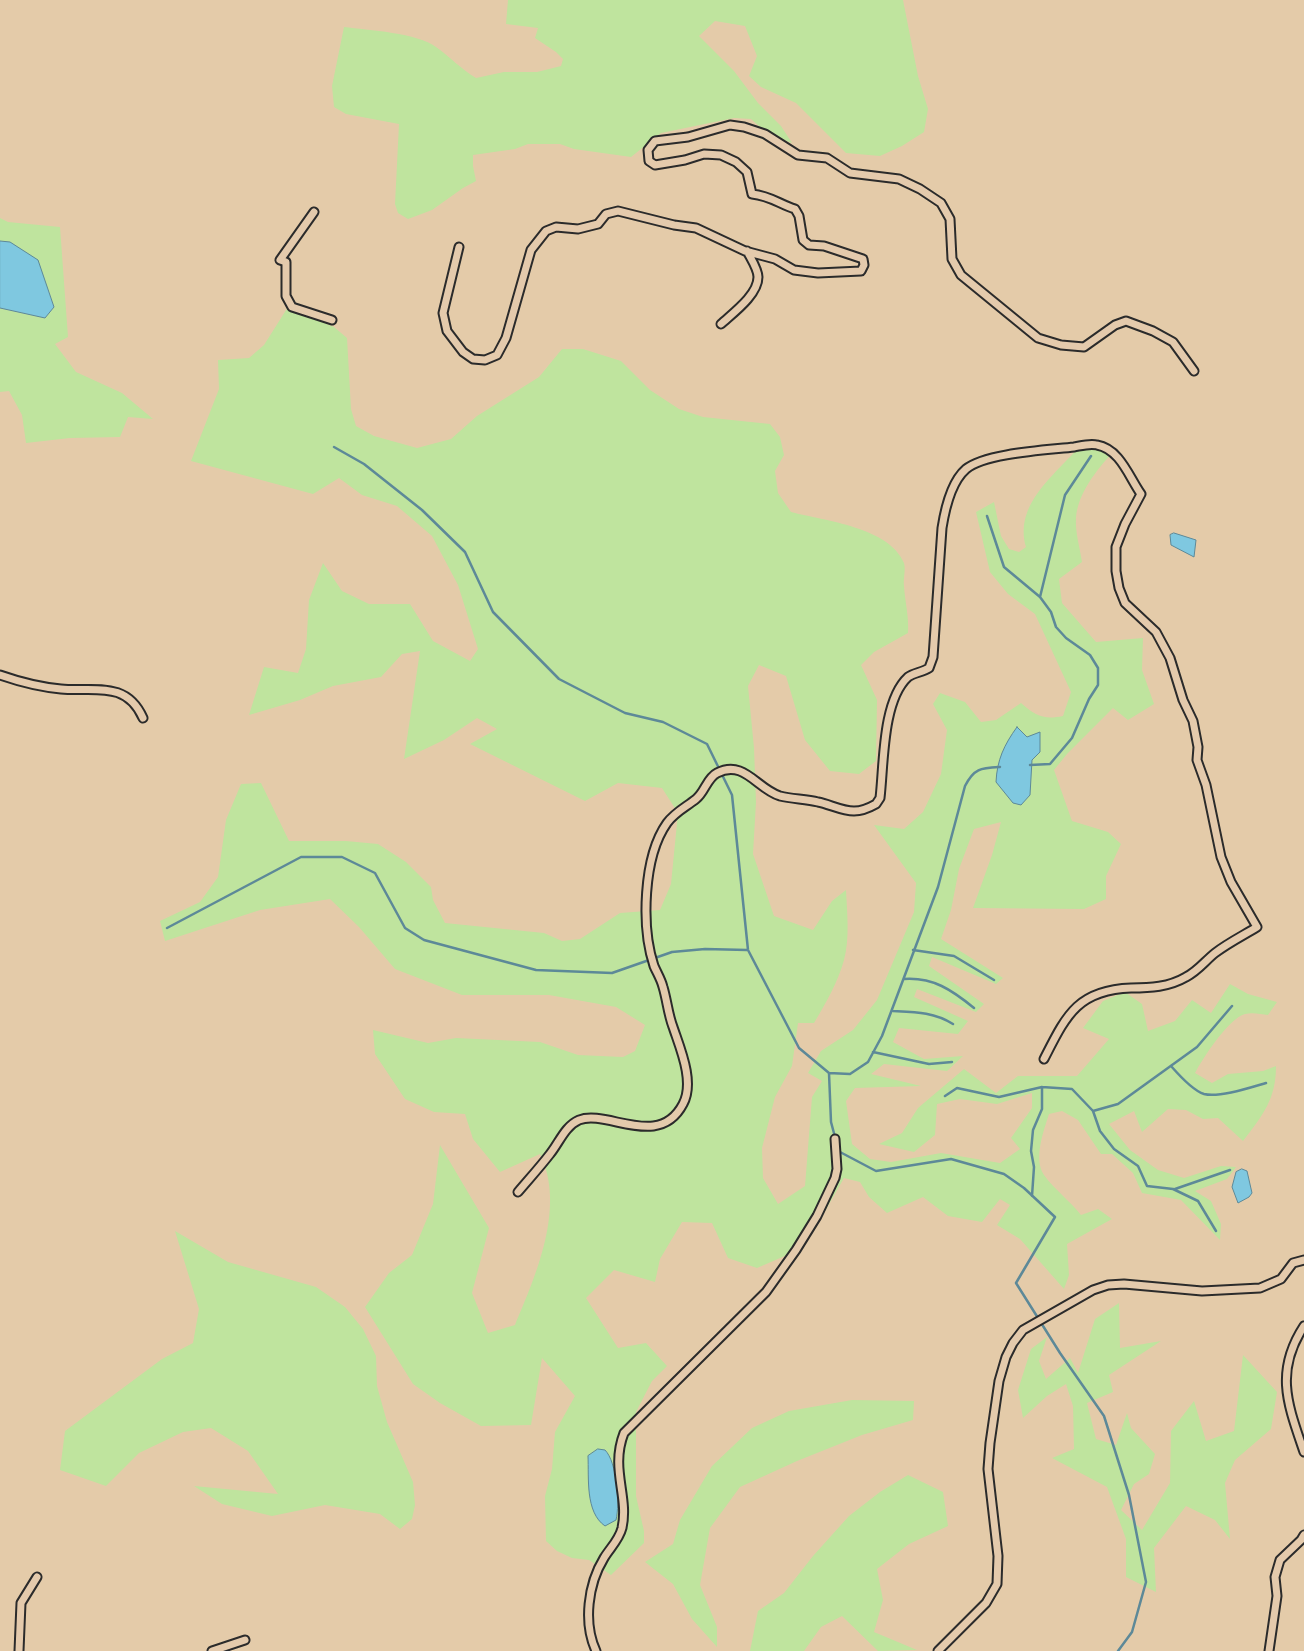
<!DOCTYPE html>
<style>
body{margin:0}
canvas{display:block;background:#e4cba9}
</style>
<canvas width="1304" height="1651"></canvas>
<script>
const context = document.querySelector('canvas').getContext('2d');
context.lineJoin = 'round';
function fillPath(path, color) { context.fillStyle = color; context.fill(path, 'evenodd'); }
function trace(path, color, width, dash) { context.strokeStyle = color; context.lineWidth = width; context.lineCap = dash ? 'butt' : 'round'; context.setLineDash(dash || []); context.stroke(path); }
fillPath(new Path2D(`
 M508,0H903L918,76L928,109L924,132L902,146L880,156L846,153L796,103L761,87L749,76L757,56L745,26L715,21L699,36L734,71L758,103L781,126L792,143L768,134L751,119L734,118L661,133L631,157L574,149L560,144H528L515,149L473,155V166L476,181L463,188L432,210L408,219L398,213L395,204L399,124L346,114L334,107L332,86L344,27C368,30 418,33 436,47C450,57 461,69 476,78L504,72H537L561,66L563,59L556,52L535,38L538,28L506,24Z
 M0,218L8,222L60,227L68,337L55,344L76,372L122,393L153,419L128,417L120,437L70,438L26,443L22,415L9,391L0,392V308L45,318L54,307L48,289L10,242L0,241Z
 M288,307L334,327L347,338L351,409L356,426L374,436L417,448L451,439L477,416L539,377L562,349H583L621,361L650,390L679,409L703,417L770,424L780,437L784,455L775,471L778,493L791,512C825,521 889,527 904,563C906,570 903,579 904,586C905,602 909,616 908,633L874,652L861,665L877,700L876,761L859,774L830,771L805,740L786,676L759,665L748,686L754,748L756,802L753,854L774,916L813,930L832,901L846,890C847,912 850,938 844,960C838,982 826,1003 814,1023H798L792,1066L775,1097L762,1148L763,1178L778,1204L805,1186L812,1097L822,1081L808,1073L821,1051L853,1030L877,1000L914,912L916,883L874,825L904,829L923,812L941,774L947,730L933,704L940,693L965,702L981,722L996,720L1021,703C1036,716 1044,720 1063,716L1071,692L1035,614L1008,594L990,572L976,512L994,502L1001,536L1009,549L1019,552L1026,547C1014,504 1054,476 1079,447L1096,445L1112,453C1096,471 1078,493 1076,518C1075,532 1080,548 1082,562L1059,579L1062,603L1096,642L1143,638L1142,670L1154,704L1128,720L1113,708L1067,754L1054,770L1072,821L1108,832L1121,844L1106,876V899L1084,909L973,908L992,855L1001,822L974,829L959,869L951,910L941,939L1003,978L996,984L932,957L929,966L984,1004L976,1012L917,989L914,997L968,1021L958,1034L899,1028L893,1042L924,1059L963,1056L947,1071L884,1064L871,1074L921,1086L855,1088L846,1101L852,1144L870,1159L891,1162L941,1153L1000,1163L1020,1149L1011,1138L1032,1108V1093L997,1104L960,1099L937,1104L935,1135L914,1152L879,1144L902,1133L918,1108L964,1069L996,1093L1018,1076H1077L1109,1039L1083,1028L1103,1001L1125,992L1142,1004L1148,1031L1175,1021L1192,1000L1211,1013L1230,984L1248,994L1277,1002L1268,1015C1261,1014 1252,1012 1245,1014C1228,1019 1203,1058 1195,1073L1212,1083L1228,1074L1263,1071L1276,1066C1276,1099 1263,1115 1243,1141L1218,1118L1203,1119L1186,1110L1168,1109L1142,1132L1134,1111L1109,1124L1130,1150L1158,1170L1184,1178L1221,1166L1236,1167L1227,1179L1195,1191L1211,1201L1221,1224L1220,1240L1181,1200L1142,1193L1133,1173L1112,1154H1101L1078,1120L1062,1111L1049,1114C1044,1130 1033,1159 1044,1175C1054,1189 1070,1201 1081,1215L1098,1209L1112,1219L1067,1244L1069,1275L1064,1289L1020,1239L997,1225L1010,1205L1000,1199L982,1222L948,1216L923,1197L887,1213L869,1197L860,1182L844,1178L824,1213L794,1252L757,1268L728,1258L712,1223L682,1222L660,1259L655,1282L614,1270L586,1298L618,1348L646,1343L667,1366L652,1381L636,1412V1496L644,1531V1543L611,1575L589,1560L572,1558L557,1551L546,1541L545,1496L552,1469L555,1432L575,1396L542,1358L531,1425L481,1426L440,1403L413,1384L365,1307L389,1273L412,1255L433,1204L440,1145L489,1228L472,1293L488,1333L515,1325C536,1275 566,1207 540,1154L500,1172L473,1139L465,1114L434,1112L405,1099L375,1054L373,1030L428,1043L456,1038L540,1042L578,1055L623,1057L635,1051L645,1025L616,1007L549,995H462L395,969L359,927L330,899L260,910L165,941L160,921L200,902L218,877L226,820L241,784L261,783L289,841H346L378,844L406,862L431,887L433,900L445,923L544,933L562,941L580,939L620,913L660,910L671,884L678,813L662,788L618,783L585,801L470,744L497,729L477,718L444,740L404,759L420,651L402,654L381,677L333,686L300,700L249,715L264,667L298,673L306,649L309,600L323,563L342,591L369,604H410L433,641L470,661L478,649L458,585L432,536L397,506L362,495L339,478L313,494L191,461L219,389L218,360L249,358L264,345Z
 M175,1231L228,1262L316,1287L345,1307L363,1329L376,1356L377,1386L387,1422L413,1482L415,1505L412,1519L400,1529L380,1514L325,1505L272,1516L222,1504L194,1486L278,1494L248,1451L211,1428L183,1432L139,1453L106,1486L60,1470L65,1431L162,1359L193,1343L199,1309Z
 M1119,1303L1120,1348L1161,1341L1109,1375L1113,1392L1087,1403L1096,1439L1116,1445L1127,1413L1131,1428L1155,1454L1149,1474L1134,1484L1121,1510L1142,1530L1170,1483L1171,1431L1194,1401L1206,1441L1234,1431L1243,1355L1277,1392L1271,1429L1235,1460L1225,1483L1230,1539L1215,1520L1186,1506L1154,1548L1156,1592L1126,1577V1539L1107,1487L1052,1458L1074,1449L1073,1406L1066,1384L1047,1396L1023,1418L1018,1390L1031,1349L1047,1337L1039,1361L1046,1379L1070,1358L1078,1373L1095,1319Z
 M852,1400L914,1401L913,1420L862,1435L797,1461L740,1487L710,1528L700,1585L717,1627V1647L692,1619L673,1584L645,1562L673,1544L680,1520L712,1466L752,1428L789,1411Z
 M908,1475L943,1492L948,1526L909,1544L877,1569L883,1600L874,1632L917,1650L878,1651L842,1616L821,1627L804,1651H750L758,1611L784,1593L813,1556L849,1516L880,1492Z`), '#bfe49e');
const water = new Path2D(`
 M0,241L10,242L38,260L54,307L45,318L0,308Z
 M1174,533L1196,540L1194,557L1171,545L1170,535Z
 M1017,727L1027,737L1040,732V752L1032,760L1030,795L1021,805L1013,803L996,782C997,760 1004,745 1017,727Z
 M1242,1169L1247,1171L1252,1193L1249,1197L1238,1203L1232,1187L1236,1172Z
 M598,1449L605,1450C617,1462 620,1504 616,1520L605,1526C585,1512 589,1478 588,1456Z`);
fillPath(water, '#7fc8e0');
trace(water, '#5d8998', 1);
trace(new Path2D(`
 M334,447L364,464L422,510L465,552L493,612L559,679L625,713L663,722L707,744L732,795L748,950L799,1048L829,1073
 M987,516L1004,567L1040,597
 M1030,765L1050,764L1072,738L1089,699L1098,685V668L1090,655L1066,638L1056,627L1051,612L1040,597L1065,495L1091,456
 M167,928L301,857H342L375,873L405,928L424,940L536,970L612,973L672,952L705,949L747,950
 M913,950L954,956L994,980
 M904,979C933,977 952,990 974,1008
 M893,1011C915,1012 934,1012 953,1024
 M873,1052L929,1064L952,1062
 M1171,1066C1178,1074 1194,1091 1204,1094C1219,1098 1252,1087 1266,1083
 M945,1096L957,1088L999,1097L1042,1087
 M1093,1111L1118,1104L1197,1047L1232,1006
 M835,1137L831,1122L829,1073L850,1074L868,1062L882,1036L938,887L965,786C974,768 981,768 1000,767
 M838,1148L840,1152L876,1171L951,1159L1004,1174L1024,1188L1055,1217L1016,1283L1060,1353L1104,1416L1129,1495L1146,1582L1132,1632L1118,1651
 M1175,1189L1230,1170
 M1032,1196L1034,1167L1031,1151L1033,1130L1042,1109V1087L1072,1089L1093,1111L1100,1131L1114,1149L1138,1166L1147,1186L1173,1189L1198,1201L1216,1231`), '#5d8998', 2.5);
const minor = new Path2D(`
 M314,212L280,260L286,262V296L292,307L332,320
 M459,247L443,313L447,331L463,352L473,359L485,360L497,355L506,338L531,250L546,231L556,227L578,229L598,224L606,214L618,211L674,225L696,228L745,251L775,259L794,270L818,273L861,271L864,265L863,259L824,246L809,245L803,240L799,216L795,209C779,204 771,196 752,194L747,172L736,162L721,155L704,154L685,160L655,165L649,161L648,150L655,141L688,137L730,125L744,127L765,134L798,155L827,158L850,173L899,179L920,189L941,203L950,219L952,259L961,275L1038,338L1061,345L1084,347L1115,325L1126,321L1153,331L1173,342L1194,371
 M721,324C733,313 758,295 758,277C758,269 751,259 747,251
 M0,675C20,682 40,687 61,689C94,692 126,680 143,718
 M518,1192C529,1179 540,1167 550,1154C559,1143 565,1126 579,1120C607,1109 659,1150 683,1104C695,1082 680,1048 673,1027C668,1014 667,1000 663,987C661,979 657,973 654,966C641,927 643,857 667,823C675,812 686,807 696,799C705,792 707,778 717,773C744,759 757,789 780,796C792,799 806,799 818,802C829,804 842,811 854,811C862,811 869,808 876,804L880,798C884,765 882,701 908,677C913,673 923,672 929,668L933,657L942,528C945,509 951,482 966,469C985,453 1048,450 1074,447C1080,446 1090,443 1097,445C1120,449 1129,477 1141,494L1125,524L1116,547V571L1119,588L1125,603L1156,632L1170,658L1183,700L1193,721L1198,747L1197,760L1206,785L1221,857L1231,882L1257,927C1244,935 1228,943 1215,953C1205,961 1198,971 1186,977C1169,987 1150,988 1131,988C1077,990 1066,1016 1044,1059
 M1304,1326C1274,1372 1288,1405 1304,1452
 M19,1651L21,1603L37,1577
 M212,1651L245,1640
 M596,1651C583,1623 588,1584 604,1558C610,1548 619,1540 622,1528C629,1496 610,1469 624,1433L766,1292L796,1250L817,1216L835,1178L837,1169L835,1139
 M938,1651L986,1603L997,1584L998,1556L988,1469L990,1443L999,1381L1006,1357L1013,1343L1023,1330L1093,1290L1108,1285L1124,1284L1202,1291L1260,1288L1281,1279L1293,1263L1304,1260
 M1269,1651L1277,1596L1275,1577L1280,1560L1301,1540L1304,1535`);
trace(minor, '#2b2b2b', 11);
trace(minor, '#e4caac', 7);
</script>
